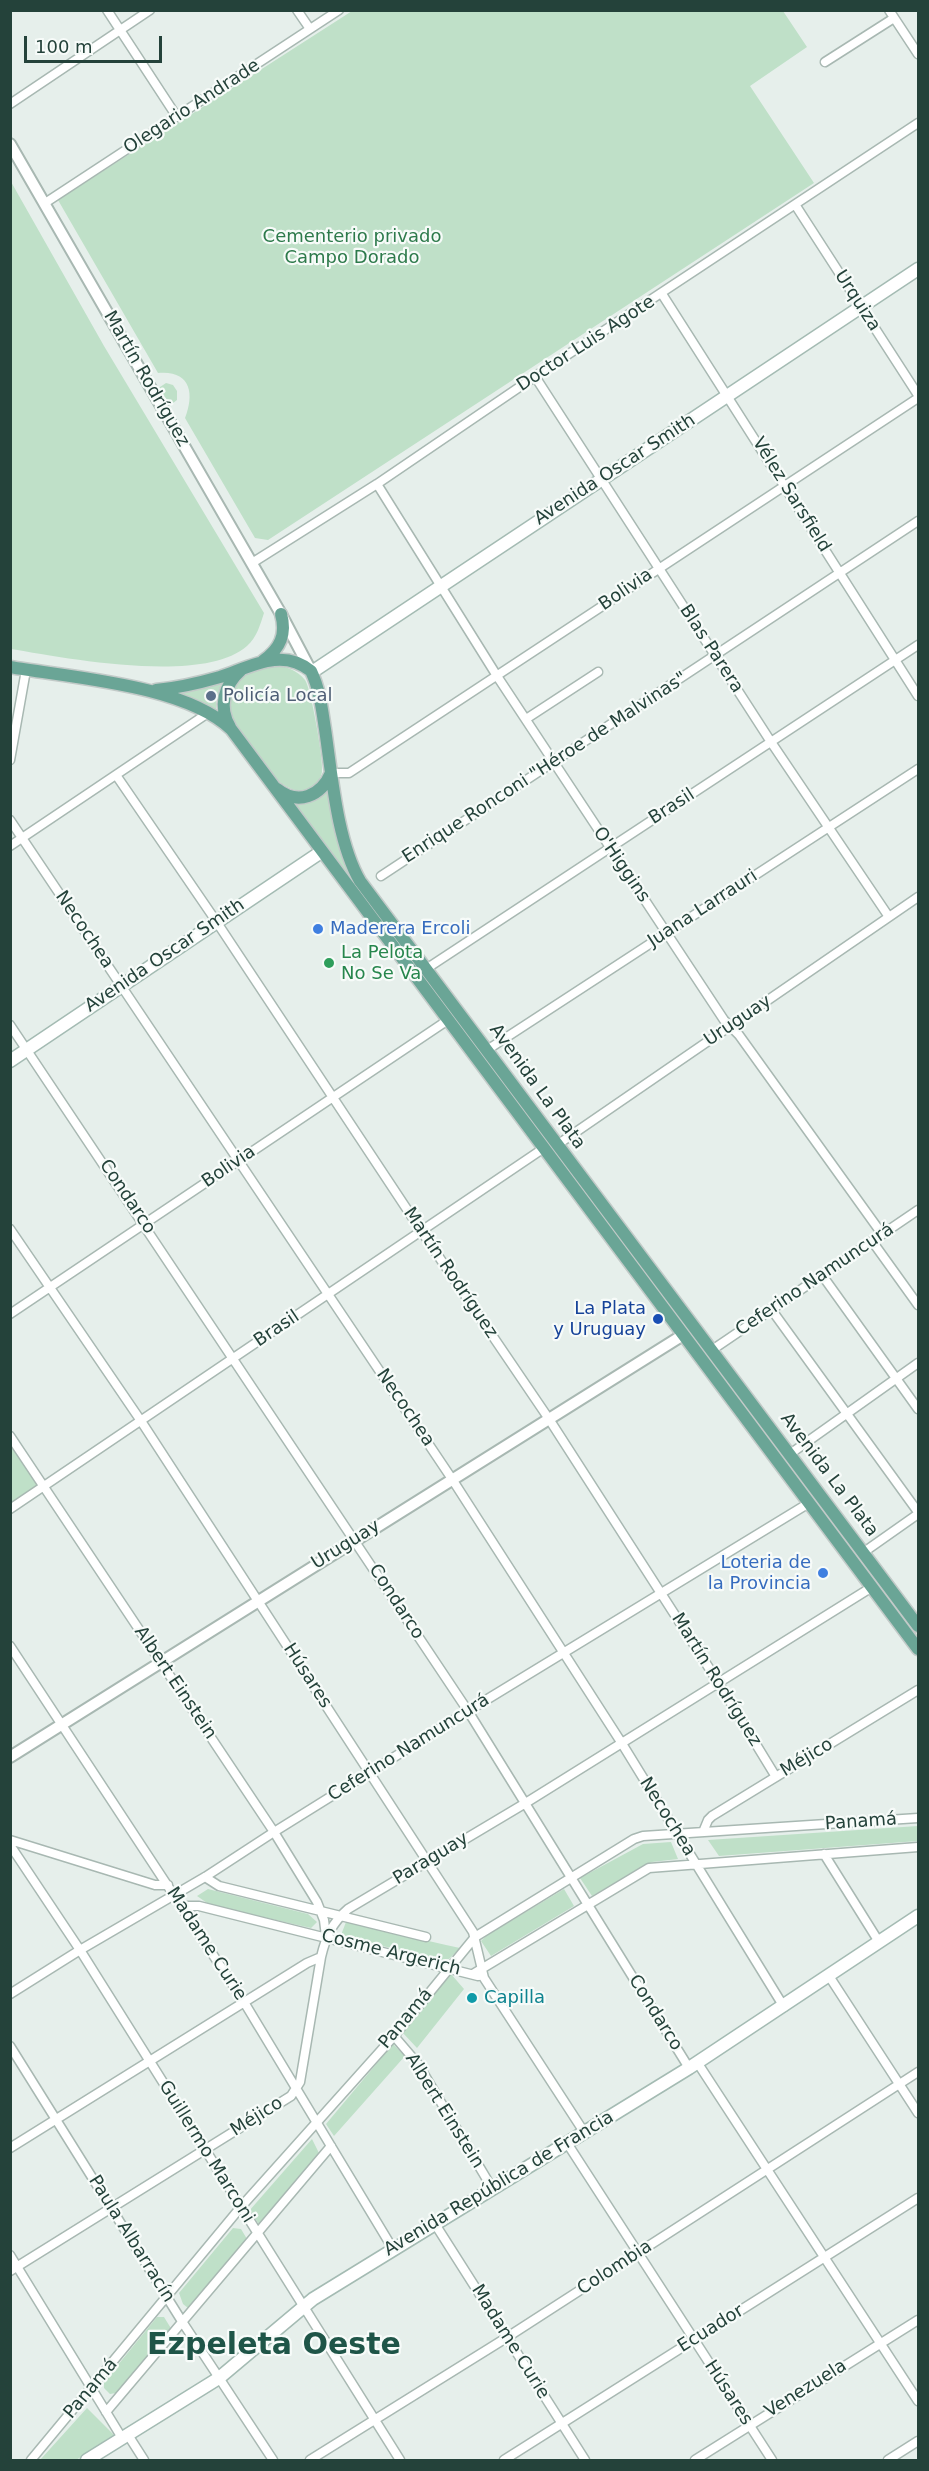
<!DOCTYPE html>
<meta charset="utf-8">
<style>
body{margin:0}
#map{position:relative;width:929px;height:2471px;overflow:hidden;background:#e6efeb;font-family:"DejaVu Sans",sans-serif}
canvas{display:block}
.frame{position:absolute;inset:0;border:12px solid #24423a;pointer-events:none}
.scale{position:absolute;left:24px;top:36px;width:138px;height:27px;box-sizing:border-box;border:3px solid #24423a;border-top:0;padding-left:8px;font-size:18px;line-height:21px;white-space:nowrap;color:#24423a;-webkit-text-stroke:4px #f7fbf9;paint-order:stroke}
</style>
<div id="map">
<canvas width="929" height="2471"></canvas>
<div class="frame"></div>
<div class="scale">100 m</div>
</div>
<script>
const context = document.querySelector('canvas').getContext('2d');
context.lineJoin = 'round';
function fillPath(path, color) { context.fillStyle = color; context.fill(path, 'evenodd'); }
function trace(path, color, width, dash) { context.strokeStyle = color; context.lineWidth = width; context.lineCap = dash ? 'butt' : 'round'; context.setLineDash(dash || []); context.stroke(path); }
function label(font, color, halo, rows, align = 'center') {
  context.font = font + ' "DejaVu Sans",sans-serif'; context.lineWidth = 4.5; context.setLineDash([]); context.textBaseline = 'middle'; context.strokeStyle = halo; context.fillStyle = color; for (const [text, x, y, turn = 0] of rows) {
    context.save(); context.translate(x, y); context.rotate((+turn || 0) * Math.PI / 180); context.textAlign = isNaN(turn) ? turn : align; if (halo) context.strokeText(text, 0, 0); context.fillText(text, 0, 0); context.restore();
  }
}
fillPath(new Path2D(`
 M352,11H783L807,47L750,86L814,183L268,540L255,538L185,418C195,393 190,370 158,373L58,200Z
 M10,180L104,346L264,613C260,625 257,637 247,646C203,685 66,658 11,649Z
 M166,383L173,385L177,391V400L168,407L157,389Z
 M276,665C287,667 297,670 305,680C311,688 324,761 322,772C320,782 314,787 305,792C270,790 251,745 232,719C222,684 245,670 276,665Z
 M222,682L216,699V710L175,694Z
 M328,784L343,857L353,879L918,1636V1640L292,801Z
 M10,1436L43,1486L10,1509Z
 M918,1826V1841L719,1856L708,1840Z
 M671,1842L678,1859L652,1862L592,1896L580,1878L643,1844Z
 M208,1889L308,1914L317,1922L311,1928L210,1905L197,1896Z
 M564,1889L574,1906L491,1956L481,1941L486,1936Z
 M346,1922L446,1945L460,1948L449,1959L440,1961L341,1935Z
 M451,1974L464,1989L417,2048L402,2032Z
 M393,2044L405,2056L334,2136L326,2124Z
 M312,2139L319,2153L259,2224L249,2211Z
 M233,2228L241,2229L247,2239L188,2308L183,2304L179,2293Z
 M157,2317H164L172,2330L116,2393L110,2394L104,2388V2382Z
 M87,2408L115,2436L76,2460H40Z`), '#bfe0c8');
const minor = new Path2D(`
 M107,10L177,117
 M297,10L310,29
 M889,10L918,54
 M825,62L894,18
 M10,104L150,10
 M45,203L339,10
 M796,206L918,395
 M662,294L918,696
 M536,378L771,742L889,917
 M377,484L497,676L724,1020L739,1035L882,1234
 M252,563L377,484L546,369L918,123
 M526,719L598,672
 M10,760L26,670
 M331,773H349L918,398
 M116,775L216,921L422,1232L549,1419L718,1682L776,1777
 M10,820L452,1479L621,1742L784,2007
 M10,846L208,713
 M381,876L918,521
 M426,969L918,645
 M10,1025L468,1711L689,2068
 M487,1050L918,769
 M557,1145L918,897
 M10,1229L141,1421L473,1932L484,1978L584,2132
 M872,1241L918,1305
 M822,1275L918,1409
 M771,1309L918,1512
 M10,1314L448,1020
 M712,1350L918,1210
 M10,1436L274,1832L317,1902L324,1920L326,1936
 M790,1454L918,1363
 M10,1509L544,1148
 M864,1552L918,1514
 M10,1646L244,2002L393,2249
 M703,1832L708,1820L712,1816L918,1690
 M10,1840L155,1885H168
 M10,1845L80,1950L400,2460
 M824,1854L879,1942
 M205,1877L219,1886L426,1937
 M182,1906H199L478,1976
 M473,1974L649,1868L918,1847
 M829,1976L918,2113
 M10,1994L80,1950L205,1877L274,1832L468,1711L809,1503
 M394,2036L418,2064L492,2188
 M10,2046L183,2323L273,2460
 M697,2062L918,2401
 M567,2143L772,2460
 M10,2148L307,1963L321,1957C326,1936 332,1923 348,1909L524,1804L872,1587
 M435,2224L585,2460
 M10,2255L122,2438
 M10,2271L291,2096L300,2082L321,1957
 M106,2412L331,2146
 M128,2435L144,2460
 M31,2460L240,2208L394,2036L475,1937L634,1839L643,1836L918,1818
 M310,2460L506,2338L918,2072
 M504,2460L918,2198
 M695,2460L918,2320
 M888,2460L918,2441`);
const tertiary = new Path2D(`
 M10,144L281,614L311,671
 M10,1757L683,1335`);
const secondary = new Path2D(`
 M312,672L918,269
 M10,1061L321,852
 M87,2460L219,2378L313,2299L689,2068L918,1916`);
const primary = new Path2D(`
 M263,661C280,649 287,635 281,614
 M10,667C74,678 184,685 231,729L918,1649
 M156,690C178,688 199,683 220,677C250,667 282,647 311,671C320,690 322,710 325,729C332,776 337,841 360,881L918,1626
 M230,727C218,707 224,685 241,670
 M277,789C298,806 321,796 331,773`);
trace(minor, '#a8b8b2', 11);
trace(tertiary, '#a8b8b2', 14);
trace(secondary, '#a4bbb3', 15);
trace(primary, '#c2cac8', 15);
trace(minor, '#fff', 8);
trace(tertiary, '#fff', 10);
trace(secondary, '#fff', 12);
trace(primary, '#6aa596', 12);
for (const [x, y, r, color] of [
 [211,696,6,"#5c6f8a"],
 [318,929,6,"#3f7fe0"],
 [329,963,6,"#2e9e5b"],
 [658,1319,6,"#1a4fb4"],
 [823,1573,6,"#3f7fe0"],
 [472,1998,6,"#0f9aa8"]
]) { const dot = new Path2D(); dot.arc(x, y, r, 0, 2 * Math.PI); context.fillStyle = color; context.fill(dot); trace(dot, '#f7fbf9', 2); }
label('18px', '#24423a', '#f7fbf9', [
 ["Olegario Andrade",192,107,-33],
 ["Urquiza",857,301,57],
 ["Doctor Luis Agote",586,344,-33],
 ["Martín Rodríguez",146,379,60],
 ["Avenida Oscar Smith",615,470,-33],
 ["Vélez Sarsfield",791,495,58],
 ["Bolivia",626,590,-34],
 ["Blas Parera",711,649,57],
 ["Enrique Ronconi \"Héroe de Malvinas\"",545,768,-33],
 ["Brasil",672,807,-33],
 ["O'Higgins",621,865,56],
 ["Juana Larrauri",703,909,-33],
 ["Necochea",84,930,56],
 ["Avenida Oscar Smith",165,956,-34],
 ["Uruguay",738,1021,-34],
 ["Avenida La Plata",537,1087,54],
 ["Bolivia",229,1167,-34],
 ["Condarco",127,1197,56],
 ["Martín Rodríguez",450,1273,56],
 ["Ceferino Namuncurá",815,1280,-34],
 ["Brasil",277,1329,-34],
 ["Necochea",405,1408,56],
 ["Avenida La Plata",829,1475,53],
 ["Uruguay",346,1545,-32],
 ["Condarco",396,1602,57],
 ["Húsares",307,1676,57],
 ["Martín Rodríguez",716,1680,58],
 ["Albert Einstein",175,1683,56],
 ["Ceferino Namuncurá",409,1748,-32],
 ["Méjico",807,1758,-31],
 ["Necochea",667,1817,58],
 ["Panamá",861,1822,-4],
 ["Paraguay",431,1859,-31],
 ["Madame Curie",206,1944,57],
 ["Cosme Argerich",391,1953,14],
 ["Condarco",655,2013,58],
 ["Panamá",406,2019,-50],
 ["Albert Einstein",444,2111,58],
 ["Méjico",257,2117,-32],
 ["Guillermo Marconi",206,2152,58],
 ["Avenida República de Francia",499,2184,-31],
 ["Paula Albarracín",131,2239,58],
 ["Colombia",615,2268,-33],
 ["Ecuador",711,2329,-32],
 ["Madame Curie",510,2342,58],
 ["Panamá",91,2389,-50],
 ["Venezuela",806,2389,-32],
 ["Húsares",728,2393,57]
]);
label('18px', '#2d7a4b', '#f7fbf9', [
 ["Cementerio privado",352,237],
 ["Campo Dorado",352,258]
]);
label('18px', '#4e5e75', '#f7fbf9', [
 ["Policía Local",223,696]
], 'left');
label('18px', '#366cbe', '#f7fbf9', [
 ["Maderera Ercoli",330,929],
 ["Loteria de",811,1563,"right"],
 ["la Provincia",811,1584,"right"]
], 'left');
label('18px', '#27864d', '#f7fbf9', [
 ["La Pelota",341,953],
 ["No Se Va",341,974]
], 'left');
label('18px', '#164399', '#f7fbf9', [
 ["La Plata",646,1309],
 ["y Uruguay",646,1330]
], 'right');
label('18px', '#0d838f', '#f7fbf9', [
 ["Capilla",484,1998]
], 'left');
label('bold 30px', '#1f5548', '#f7fbf9', [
 ["Ezpeleta Oeste",274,2346]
]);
</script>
